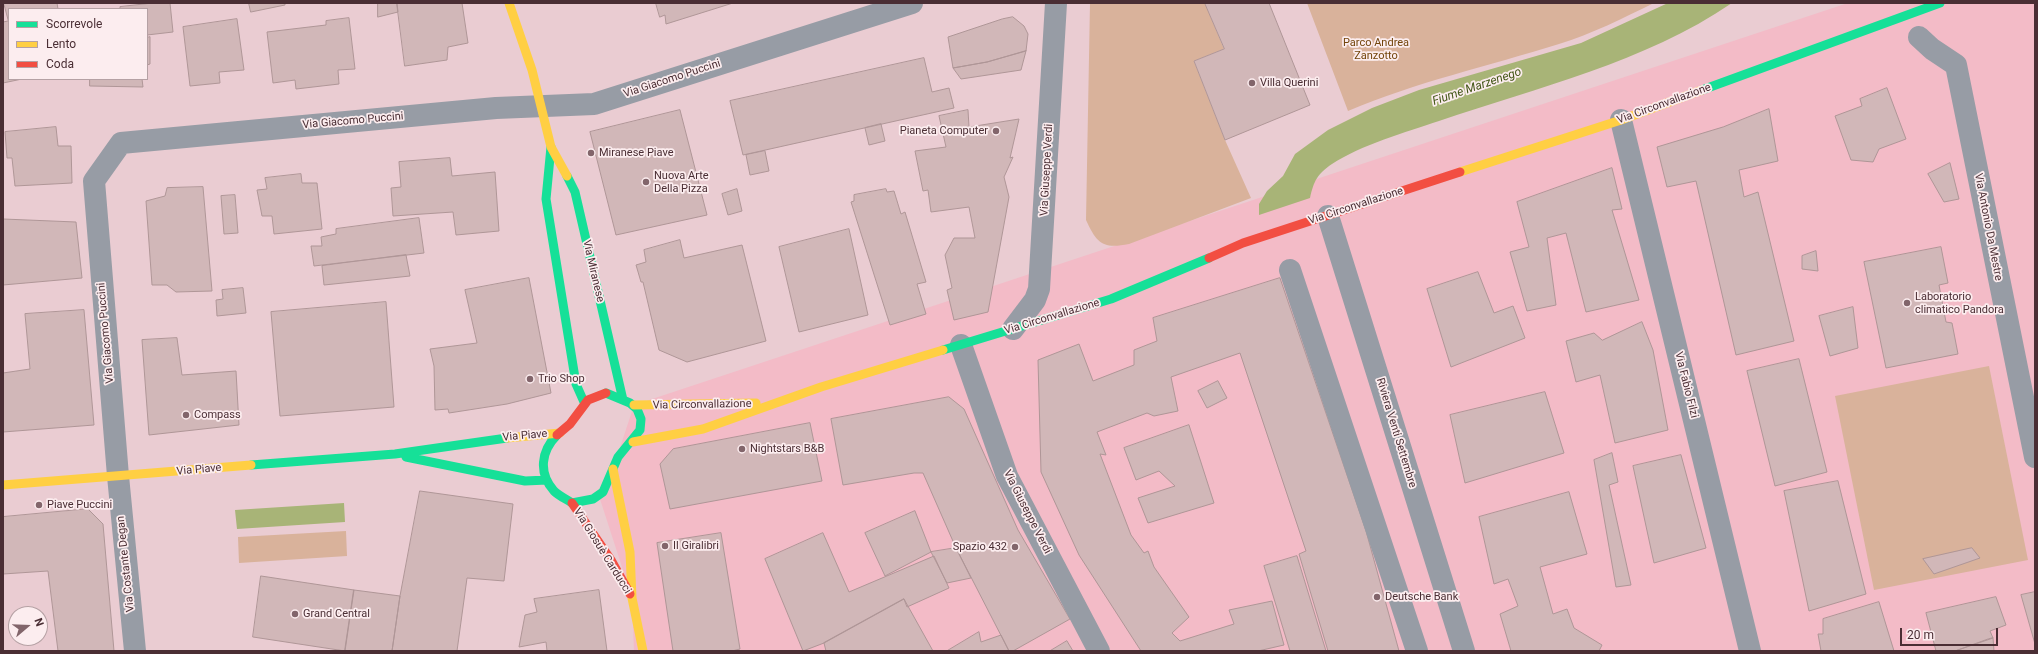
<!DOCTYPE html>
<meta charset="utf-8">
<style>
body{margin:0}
#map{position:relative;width:2038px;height:654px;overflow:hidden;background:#eaccd2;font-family:Roboto,sans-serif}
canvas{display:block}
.frame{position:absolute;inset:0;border:4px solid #4a2e34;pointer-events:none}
.legend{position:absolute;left:8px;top:8px;width:140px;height:72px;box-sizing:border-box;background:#fcedef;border:1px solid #b5a1a4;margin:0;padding:5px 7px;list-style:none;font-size:12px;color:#4a2e34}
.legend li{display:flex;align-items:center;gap:8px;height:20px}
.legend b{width:20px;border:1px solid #b5a1a4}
.north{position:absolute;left:8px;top:606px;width:40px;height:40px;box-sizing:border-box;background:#fcedef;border:1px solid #b5a1a4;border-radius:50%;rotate:71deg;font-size:11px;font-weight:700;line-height:16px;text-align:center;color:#4a2e34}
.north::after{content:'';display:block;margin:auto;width:14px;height:18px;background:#82656b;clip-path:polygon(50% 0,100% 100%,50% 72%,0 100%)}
.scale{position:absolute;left:1900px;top:628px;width:98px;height:18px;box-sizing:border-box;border:2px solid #4a2e34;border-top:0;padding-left:5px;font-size:12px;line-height:14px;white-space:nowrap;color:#4a2e34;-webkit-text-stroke:3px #fcedef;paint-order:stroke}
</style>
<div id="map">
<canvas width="2038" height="654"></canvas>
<div class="frame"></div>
<ul class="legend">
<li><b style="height:5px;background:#16e098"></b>Scorrevole</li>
<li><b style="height:5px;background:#ffcf43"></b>Lento</li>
<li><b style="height:5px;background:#f24e42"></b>Coda</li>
</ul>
<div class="north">N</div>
<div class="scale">20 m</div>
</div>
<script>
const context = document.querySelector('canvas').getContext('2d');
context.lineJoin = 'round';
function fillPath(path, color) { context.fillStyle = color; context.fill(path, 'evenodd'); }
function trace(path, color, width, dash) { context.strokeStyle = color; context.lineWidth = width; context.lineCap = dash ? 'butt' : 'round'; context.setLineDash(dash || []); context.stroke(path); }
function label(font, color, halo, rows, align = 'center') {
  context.font = font + ' Roboto,sans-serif'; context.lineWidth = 3.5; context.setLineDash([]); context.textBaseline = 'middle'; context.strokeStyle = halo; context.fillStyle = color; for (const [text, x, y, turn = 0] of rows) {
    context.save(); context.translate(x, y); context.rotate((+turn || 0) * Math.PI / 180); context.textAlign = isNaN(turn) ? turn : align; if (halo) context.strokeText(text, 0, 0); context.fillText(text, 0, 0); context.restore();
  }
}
fillPath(new Path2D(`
 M1848,3H2035V651H634L632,598L599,496L613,469L634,405Z`), '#f3bbc7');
fillPath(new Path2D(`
 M1090,3H1205L1224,49L1194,61L1225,140L1251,198L1129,244C1103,249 1097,244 1086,220Z
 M1307,3H1654C1623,18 1592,34 1559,44C1489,66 1416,82 1348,111Z
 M1989,366L2028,560L1874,590L1835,396Z
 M346,531L347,556L239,563L238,537Z`), '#d9b29b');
fillPath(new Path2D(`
 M1668,3H1732C1644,63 1538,87 1439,121C1406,132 1361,145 1332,164C1317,174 1314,181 1310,198L1259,215V204L1267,191L1283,176L1295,154L1328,130L1372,108L1419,90L1581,43Z
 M344,503L345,522L237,529L235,510Z`), '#a8b477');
const building = new Path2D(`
 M4,3H57L58,9H9V79H22L3,83V22L8,21Z
 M153,3H170L173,32L147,35V9H120V7Z
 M249,3H285V5L251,12Z
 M378,3H397L398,12L378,17Z
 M397,3H462L468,43L448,47L447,60L405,66Z
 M656,3H733L666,24L665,15L660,17Z
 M1205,3H1269L1310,105L1225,140L1194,61L1224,49Z
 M1013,17L1024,26L1028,34L1026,51L987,62L953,68L948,37L1002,19Z
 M349,18L355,69L338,70L339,84L296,89L295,80L273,83L267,32L326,25V21Z
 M237,19L244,70L219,72L220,83L190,86L183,27Z
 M150,37V64L147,65V38Z
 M1026,51L1021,70L961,79L953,68L987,62Z
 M924,58L932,92L949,88L954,108L743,155L730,101Z
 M90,79H142L143,87L90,86Z
 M1887,88L1906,139L1879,149L1873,162L1851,160L1835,116L1862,106L1860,99Z
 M1769,109L1778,161L1739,170L1744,197L1758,192L1794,341L1736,355L1696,181L1667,187L1657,147L1723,127Z
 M680,110L707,215L616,235L590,132Z
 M968,110L969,127L1019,119L1010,158L1013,157L1004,177L1009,197L988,312L954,320L947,290L952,288L945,255L954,238H975L969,207L931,212L928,190L923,191L915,151L946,147L939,116Z
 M881,124L885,141L869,145L865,128Z
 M56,127L58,146H71L72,183L15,186L12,158H7L5,132Z
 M765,151L769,171L750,175L746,155Z
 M450,158L452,176L495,172L499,231L456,235L453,212L393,216L391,188L401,187L399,162Z
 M1950,163L1959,199L1944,202L1928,174Z
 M1612,168L1622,209L1612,210L1639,300L1586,312L1566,233L1547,238L1556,305L1527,311L1510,252L1529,247L1517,202Z
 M301,174L302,183H317L322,229L274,234L272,216H262L257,190L267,189L265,178Z
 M203,187L212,291L176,292L167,285H152L146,201L165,196L167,188Z
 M737,189L742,211L728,215L722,194Z
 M886,189L887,192L894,191L901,214L905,212L926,282L917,284L926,314L890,325L851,202L854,201V195Z
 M235,195L238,233L224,234L221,196Z
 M419,218L424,253L314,266L311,246H322L321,237L336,234V229Z
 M3,219L76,222L82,278L3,285Z
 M849,229L868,315L799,332L779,247Z
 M680,240L684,258L742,245L766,341L687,362L659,350L643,282H641L636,265L646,262L644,250Z
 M1941,247L1948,283L1939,285L1946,322L1952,323L1958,354L1886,368L1864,262Z
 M1816,251L1818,271L1802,269V256Z
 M406,255L410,276L324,285L322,266Z
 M1478,272L1494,313L1513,306L1525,338L1451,367L1427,289Z
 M529,278L551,393L507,404L449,413L448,409L435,410L434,366L430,349L477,343L465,290Z
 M1280,278L1366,531L1399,651H1328L1299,554L1306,551L1240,353L1171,377L1178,411L1154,416L1147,413L1097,432L1106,455L1100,454L1131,535L1144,553L1148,551L1154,567L1189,617L1172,633L1180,641L1234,624L1229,610L1272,601L1284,645L1258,651H1141L1079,555L1041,472L1038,360L1079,344L1093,381L1134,365V350L1157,341L1153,318Z
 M243,288L246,313L217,316L216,300L223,299L222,290Z
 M386,302L394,407L280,416L271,312Z
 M1853,307L1858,348L1830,356L1819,316Z
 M84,310L94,425L3,432V373L30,369L25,314Z
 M1642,322L1653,350L1668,430L1615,443L1600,375L1576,382L1566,341L1594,333L1602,340Z
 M177,338L182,375L236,371L239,425L149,435L142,340Z
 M1799,359L1827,472L1775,486L1747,371Z
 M1218,381L1227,398L1207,408L1198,391Z
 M1545,392L1564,453L1465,483L1450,415Z
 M949,397L964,409L1018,530L1070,619L1013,651H1009L956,548L923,473H914L843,485L831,419Z
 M810,423L822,481L670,509L660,464L673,449Z
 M1189,425L1214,503L1148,523L1138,498L1175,486L1159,471L1136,480L1124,448Z
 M1612,453L1618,482L1609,485L1631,585L1616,587L1594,460Z
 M1681,455L1706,548L1654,563L1633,466Z
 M1838,481L1866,594L1809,611L1784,491Z
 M420,491L513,504L504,581L467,578L457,651H392L400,596Z
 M1569,492L1587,554L1540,567L1553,614L1567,609L1574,628L1602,645L1599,651H1511L1500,614L1518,606L1508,579L1494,584L1479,517Z
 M88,509L103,524L114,651H58L48,571L3,574V517Z
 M915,511L931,552L885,576L865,533Z
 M721,533L740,649L732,651H673L657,543Z
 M823,533L849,592L934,556L949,588L907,607L904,599L824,643L803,651L765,559Z
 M956,548L971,578L947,583L931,552Z
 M1972,548L1980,558L1934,574L1923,559Z
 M1297,556L1326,651H1290L1264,566Z
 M261,576L354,590L345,651L253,637Z
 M354,590L400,596L392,651H345Z
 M599,590L607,651H547L546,642L519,647L525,615L537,612L534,599Z
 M2035,592V644L2021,595Z
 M1996,597L2006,625L1990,631L1993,638L1955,651H1936L1926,613Z
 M904,599L933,651H826L824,643Z
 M1879,602L1894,651H1821L1818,634H1823V619Z
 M979,632L981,642L1001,635L1009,651H947Z
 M1993,638L1994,651H1955L1988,639Z
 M1067,641L1073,651H1050Z`);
fillPath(building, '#d1b7b8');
trace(building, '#af9697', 1);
trace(new Path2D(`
 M1919,37L1932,49L1956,65L2035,457
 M1621,120L1750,651
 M1328,216L1464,651
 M1290,270C1333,397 1374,524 1417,651
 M1013,329L1035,300L1039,289L1056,3
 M961,345L1007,476L1099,651
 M135,651L118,476L94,181L121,143L496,108L594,104L912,3`), '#979ca5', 22);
trace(new Path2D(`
 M1702,90L1940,3
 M551,147L546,199L576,384L584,402
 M567,176L575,192L623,400
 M943,350L1111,299L1209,258
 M557,435C541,451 538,473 554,491C559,496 566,499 572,503L593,499L603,492L618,457L640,430L641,419L637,409L630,403L606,393
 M406,457L525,481L547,480
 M251,465L395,454L507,438`), '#16e098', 9);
trace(new Path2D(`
 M509,3L532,70L551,147L567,176
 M1460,172L1621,120L1702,90
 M634,405L756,403
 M507,438L560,433
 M633,442L703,429L821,387L943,350
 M613,469L630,552L632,598L643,651
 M3,485L251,465`), '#ffcf43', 9);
trace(new Path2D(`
 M1209,258L1243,243L1460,172
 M557,435L570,424L588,400L606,393
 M572,503L611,560L630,594`), '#f24e42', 9);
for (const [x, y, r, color] of [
 [1252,83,4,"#82656b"],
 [996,131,4,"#82656b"],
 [591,153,4,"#82656b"],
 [646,182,4,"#82656b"],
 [1907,303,4,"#82656b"],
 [530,379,4,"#82656b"],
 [186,415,4,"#82656b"],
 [742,449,4,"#82656b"],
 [39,505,4,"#82656b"],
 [665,546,4,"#82656b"],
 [1015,547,4,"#82656b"],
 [1377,597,4,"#82656b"],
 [295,614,4,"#82656b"]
]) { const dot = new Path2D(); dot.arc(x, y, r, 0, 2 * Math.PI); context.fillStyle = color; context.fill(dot); trace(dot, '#fcedef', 1.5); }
label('11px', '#72440a', '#fcedef', [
 ["Parco Andrea",1376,43],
 ["Zanzotto",1376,56]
]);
label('11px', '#4a2e34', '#fcedef', [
 ["Via Giacomo Puccini",672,79,-18],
 ["Via Circonvallazione",1664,104,-20],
 ["Via Giacomo Puccini",353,121,-5],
 ["Via Giuseppe Verdi",1047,170,-87],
 ["Via Circonvallazione",1356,206,-18],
 ["Via Antonio Da Mestre",1988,227,79],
 ["Via Miranese",593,271,77],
 ["Via Circonvallazione",1052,317,-17],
 ["Via Giacomo Puccini",106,333,-95],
 ["Via Fabio Filzi",1686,385,76],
 ["Via Circonvallazione",702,405,-1],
 ["Riviera Venti Settembre",1396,433,73],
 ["Via Piave",525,436,-5],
 ["Via Piave",199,470,-5],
 ["Via Giuseppe Verdi",1027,512,63],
 ["Via Giosuè Carducci",602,551,58],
 ["Via Costante Degan",126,564,-96]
]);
label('11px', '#4a2e34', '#fcedef', [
 ["Villa Querini",1260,83],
 ["Pianeta Computer",988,131,"right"],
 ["Miranese Piave",599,153],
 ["Nuova Arte",654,176],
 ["Della Pizza",654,189],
 ["Laboratorio",1915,297],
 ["climatico Pandora",1915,310],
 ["Trio Shop",538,379],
 ["Compass",194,415],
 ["Nightstars B&B",750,449],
 ["Piave Puccini",47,505],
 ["Il Giralibri",673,546],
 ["Spazio 432",1007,547,"right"],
 ["Deutsche Bank",1385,597],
 ["Grand Central",303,614]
], 'left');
label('italic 12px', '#425616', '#fcedef', [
 ["Fiume Marzenego",1477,87,-19]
]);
</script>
